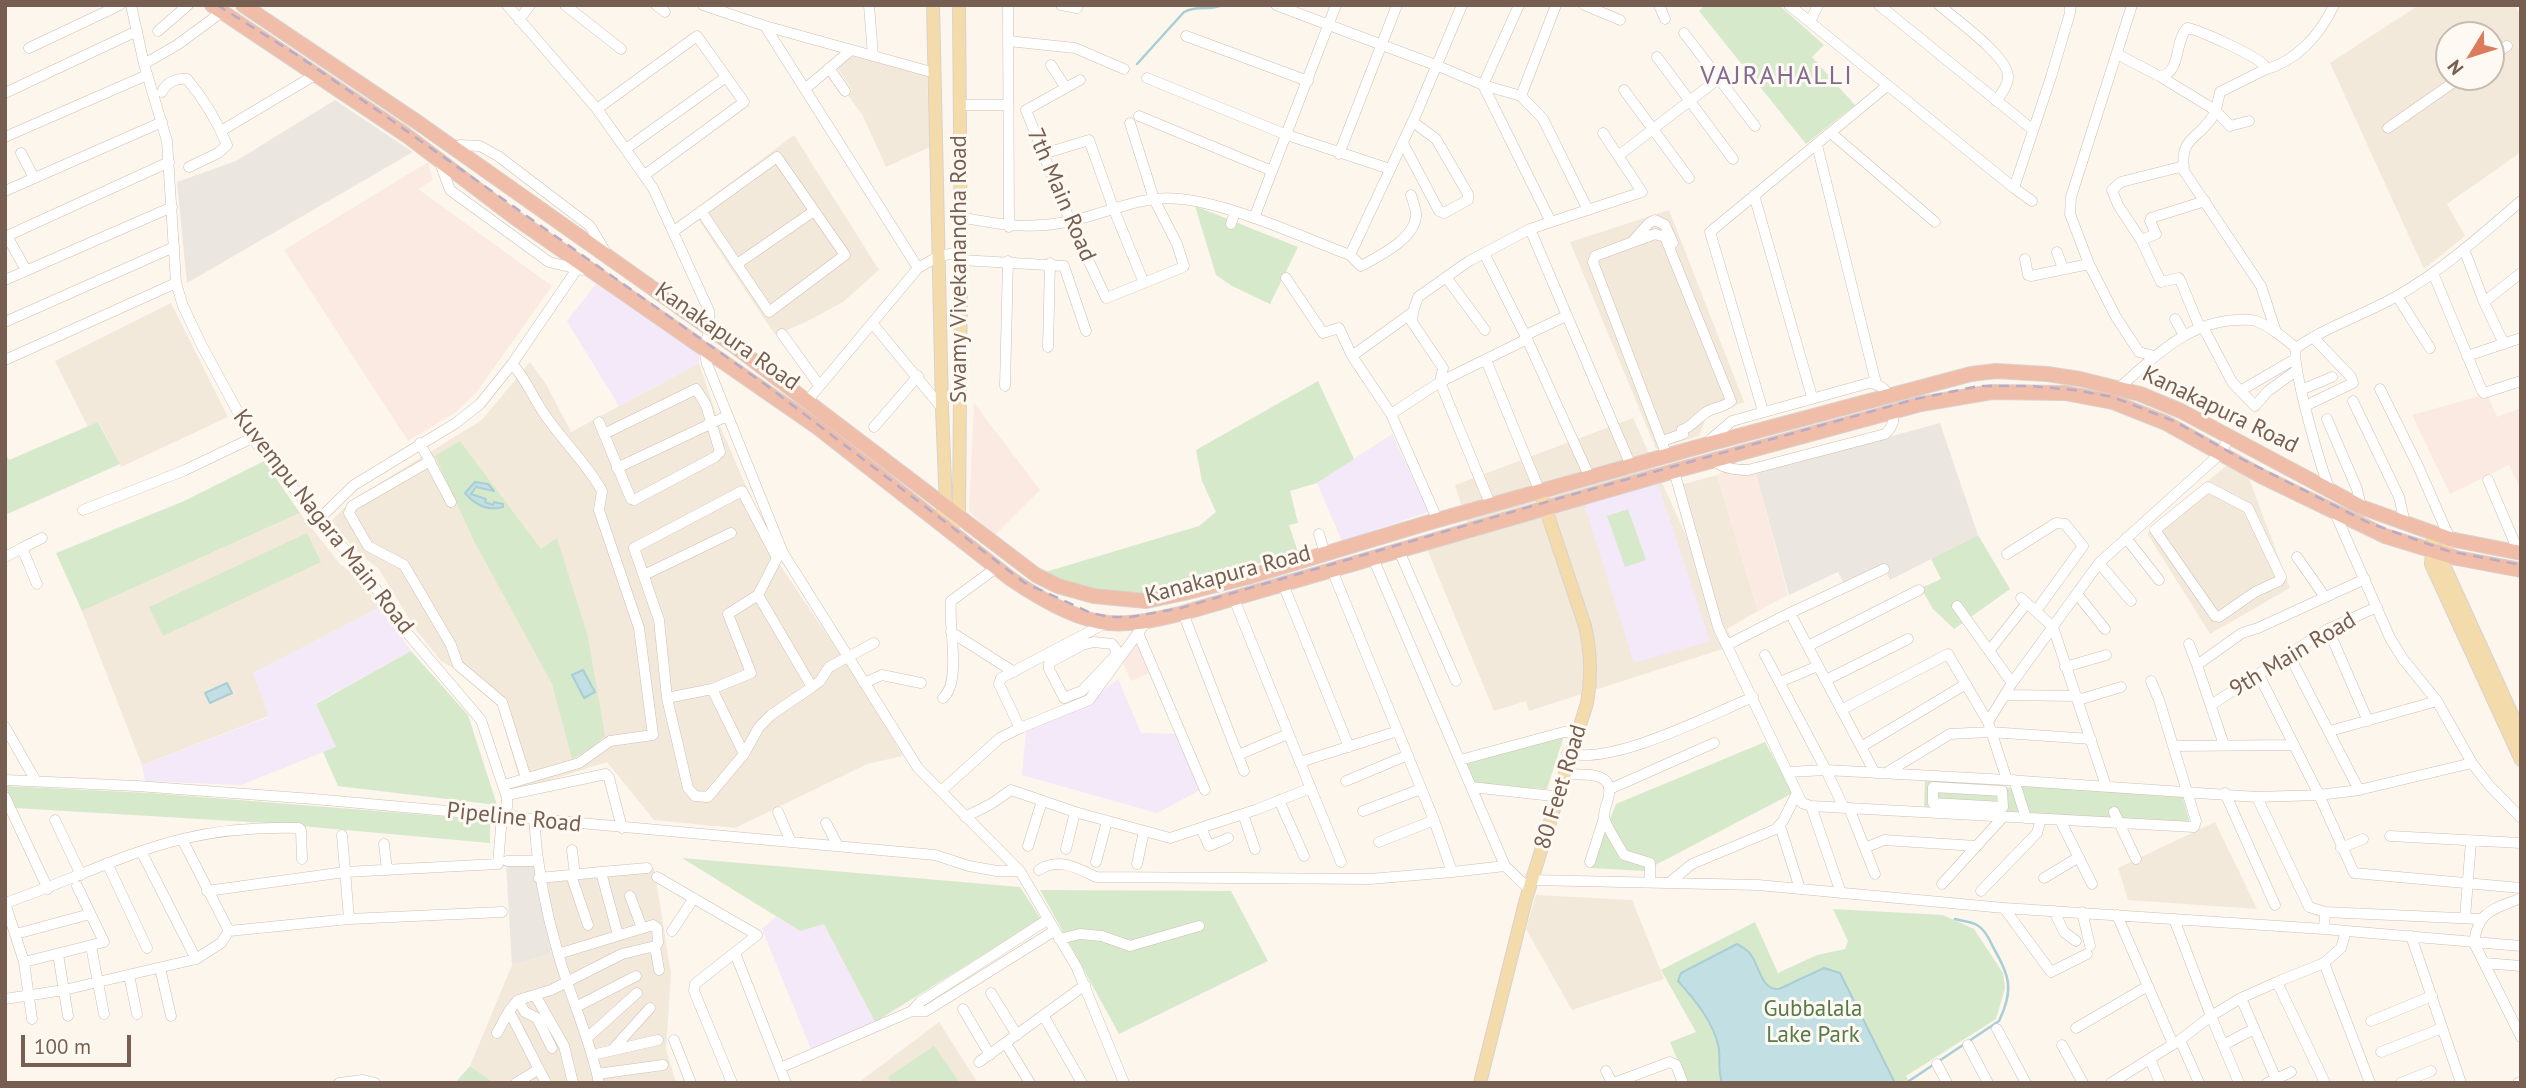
<!DOCTYPE html>
<style>
body{margin:0}
#map{position:relative;width:2526px;height:1088px;overflow:hidden;background:#fcf6ed;font-family:"PT Sans",sans-serif}
canvas{display:block}
.frame{position:absolute;inset:0;border:7px solid #765f50;pointer-events:none}
.north{position:absolute;left:2435px;top:21px;width:70px;height:70px;box-sizing:border-box;background:#fefaf3;border:2px solid #c8bcb2;border-radius:50%;rotate:232deg;font-size:19px;font-weight:700;line-height:28px;text-align:center;color:#765f50}
.north::after{content:'';display:block;margin:auto;width:24px;height:32px;background:#db7c5c;clip-path:polygon(50% 0,100% 100%,50% 72%,0 100%)}
.scale{position:absolute;left:21px;top:1035px;width:110px;height:32px;box-sizing:border-box;border:4px solid #765f50;border-top:0;padding-left:9px;font-size:21px;line-height:24px;white-space:nowrap;color:#765f50;-webkit-text-stroke:5px #fefaf3;paint-order:stroke}
</style>
<div id="map">
<canvas width="2526" height="1088"></canvas>
<div class="frame"></div>
<div class="north">N</div>
<div class="scale">100 m</div>
</div>
<script>
const context = document.querySelector('canvas').getContext('2d');
context.lineJoin = 'round';
function fillPath(path, color) { context.fillStyle = color; context.fill(path, 'evenodd'); }
function trace(path, color, width, dash) { context.strokeStyle = color; context.lineWidth = width; context.lineCap = dash ? 'butt' : 'round'; context.setLineDash(dash || []); context.stroke(path); }
function label(font, color, halo, rows, align = 'center') {
  context.font = font + ' "PT Sans",sans-serif'; context.lineWidth = 6; context.setLineDash([]); context.textBaseline = 'middle'; context.strokeStyle = halo; context.fillStyle = color; for (const [text, x, y, turn = 0] of rows) {
    context.save(); context.translate(x, y); context.rotate((+turn || 0) * Math.PI / 180); context.textAlign = isNaN(turn) ? turn : align; if (halo) context.strokeText(text, 0, 0); context.fillText(text, 0, 0); context.restore();
  }
}
fillPath(new Path2D(`
 M2419,5H2515L2521,16V152L2447,204L2465,236L2424,269L2330,63ZM2449,35H2491V77H2449Z
 M851,53L927,73L930,147L886,167L863,116L847,94L852,90L836,66Z
 M794,135L879,270L843,302L806,322L775,335L698,219L681,232L677,223Z
 M1669,210L1744,402L1707,416L1699,436L1656,449L1570,242Z
 M171,303L228,417L121,467L99,422L88,427L55,361Z
 M530,362L546,384L571,432L699,363L720,426L780,565L853,673L903,756L867,764L735,828L654,820L607,762L522,789L498,706L453,668L441,661L417,631L378,568L360,555L331,521L352,500L482,420Z
 M1633,418L1692,549L1676,486L1717,475L1758,611L1727,629L1735,645L1529,711L1526,701L1494,711L1427,549L1472,538L1455,485Z
 M2227,465L2247,473L2290,588L2210,634L2147,533Z
 M300,513L340,564L358,577L381,607L253,673L269,716L142,765L82,611Z
 M2215,822L2257,909L2128,900L2118,868Z
 M654,868L671,974L666,1049L676,1083H494L470,1066L512,965L551,954L537,875L598,869Z
 M1536,895L1632,900L1664,979L1572,1010L1526,929Z
 M939,1022L978,1083H858Z`), '#f3e9db');
fillPath(new Path2D(`
 M428,162L433,180L418,189L552,286L476,393L456,412L408,441L284,250Z
 M2487,394L2497,417L2521,408V490L2509,465L2450,494L2412,415Z
 M974,403L1040,490L994,536L969,511Z
 M1726,471L1737,476L1756,473L1788,595L1758,611L1717,475Z
 M1139,641L1152,672L1131,681L1122,661Z`), '#fbeae2');
fillPath(new Path2D(`
 M335,100L413,152L187,283L177,182L236,161Z
 M1940,423L1978,535L1890,580L1883,566L1844,584L1838,572L1789,595L1756,473Z
 M535,860L551,954L512,965L506,864Z`), '#ece6e1');
fillPath(new Path2D(`
 M596,284L699,353V363L619,406L567,321Z
 M1392,434L1428,512L1342,541L1317,483Z
 M1656,478L1710,641L1634,663L1583,500Z
 M381,607L411,651L316,703L336,747L241,785L145,781L142,765L269,717L253,673Z
 M1118,679L1141,733L1179,734L1200,790L1157,813L1022,775L1026,732L1087,704Z
 M776,917L800,931L824,923L875,1022L811,1049L762,929Z`), '#f3e9f8');
fillPath(new Path2D(`
 M1705,5H1779L1824,45L1812,57L1855,105L1806,144L1699,11Z
 M1195,206L1298,247L1270,304L1232,286L1216,275Z
 M1318,381L1354,459L1317,483L1290,491L1298,523L1289,525L1298,552L1151,595L1080,588L1042,573L1199,526L1216,512L1202,481L1196,450Z
 M98,422L120,464L5,515V452L9,460Z
 M460,441L541,549L557,538L588,637L605,736L590,749L572,759L552,684L474,541L435,456Z
 M264,461L300,513L82,611L56,553L182,502Z
 M1628,509L1646,560L1625,567L1607,516Z
 M307,533L321,562L163,636L149,607Z
 M1978,535L2010,589L1954,629L1933,609L1921,588L1941,579L1931,559Z
 M411,651L468,715L497,805L338,786L323,752L336,747L316,704Z
 M1564,736L1547,789L1473,785L1466,762Z
 M1765,742L1793,793L1644,871L1591,868L1616,804Z
 M1925,780L2012,788L2021,813L1924,810Z
 M5,786L151,793L490,820V843L267,823L15,808Z
 M2018,786L2182,795L2190,823L2027,814Z
 M682,858L1020,887L1041,919L875,1022L824,924L800,931Z
 M1040,890L1231,891L1268,961L1119,1034Z
 M1833,909L1943,915L1974,929L2003,973L2005,988L1996,1019L1906,1076L1909,1083H1687L1670,1042L1696,1032L1661,970L1755,922L1778,973L1817,955L1845,949L1848,941Z
 M934,1046L960,1083H891L888,1077Z
 M470,1066L494,1083H455Z`), '#d7e9cb');
const water = new Path2D(`
 M475,482L488,484L494,491L476,487L471,494L486,499L485,502L493,505L494,502L503,504V507C488,511 475,505 465,493Z
 M583,670L595,692L584,698L572,675Z
 M227,683L232,693L210,703L205,693Z
 M1737,944C1742,947 1748,950 1751,955C1760,967 1761,990 1779,989L1824,968L1840,973L1895,1083H1722C1718,1071 1720,1060 1719,1049C1714,1022 1695,1000 1678,981L1681,973Z`);
fillPath(water, '#c2dfe4');
trace(water, '#a9ced6', 2);
trace(new Path2D(`
 M1137,64L1184,12C1198,5 1207,11 1223,5
 M1906,1083L1999,1021C2014,990 2010,976 1993,947C1990,940 1984,929 1977,925C1971,921 1961,921 1955,919`), '#a9ced6', 2.5);
const minor = new Path2D(`
 M131,5L144,64L167,141L176,283L183,306L201,344L252,438L370,580L403,628L481,720L507,798V807L502,816L498,864L345,872L207,891
 M507,5L597,109L653,188L709,311L710,329L704,348L707,364L783,553L918,768L1020,871L1077,968L1124,1083
 M565,5L621,49
 M656,5L665,12
 M703,5L765,26L935,73
 M869,5L873,56
 M1008,5L1009,227
 M1061,5L1077,8
 M1276,5L1438,66L1483,85L1521,96L1543,119L1588,210
 M1519,5L1483,85L1551,222
 M1584,5L1620,20
 M1659,5L1665,19
 M1789,5L2014,188L2051,77L2070,13V5
 M1879,5L2033,130
 M1939,5C1954,18 2009,57 2008,77C2008,86 2001,94 1996,101
 M2132,5L2071,197L2070,214L2089,264L2116,317L2139,352L2154,356
 M519,20L530,5
 M1810,22L1818,5
 M765,26L918,268
 M158,31L188,5
 M1684,33L1755,126
 M1186,36L1308,81
 M1008,41L1075,48L1124,69
 M29,48L120,5
 M2117,54L2161,77C2182,70 2174,42 2187,28C2200,30 2256,56 2264,65V70L2220,92C2218,101 2216,113 2211,119C2195,141 2180,138 2184,171L2261,286L2276,332
 M2491,56L2507,46
 M1657,57L1733,159
 M144,64L177,45L222,12
 M1051,65L1066,88
 M829,68L845,91
 M2264,70C2297,61 2320,35 2334,5
 M2161,77L2215,110L2230,126L2249,121
 M1147,78L1287,135L1390,169
 M1080,80L1026,110L1070,221L1106,298L1181,268L1184,266L1177,244L1154,199L1130,123
 M805,89L851,50
 M1624,90L1689,178
 M162,92C166,82 177,78 187,79C203,98 217,121 227,145L218,153L189,167
 M5,93L137,31
 M1521,96L1556,5
 M960,105H1008
 M597,109L697,36L744,102L646,174
 M1139,116L1272,171
 M2388,128L2461,77
 M221,131L315,75
 M1603,133L1642,192L1530,229L1631,466
 M1831,133L1935,222
 M5,137L147,75
 M1403,143L1439,211L1444,213L1468,200V194L1436,139L1413,122
 M1817,145L1876,383
 M627,148L726,77
 M456,150L460,145L480,146L498,156L590,226L605,251
 M21,153L34,178
 M1043,154L1089,140L1114,210L1144,283
 M1339,154L1397,5
 M1618,156L1718,79
 M440,163L450,190L549,262L582,270
 M2184,166L2121,182L2112,190L2118,205L2141,240L2161,282L2179,278L2181,282L2200,328
 M2014,188L2032,201
 M5,191L162,122
 M1754,195L1812,397
 M960,217C1002,225 1028,230 1071,221C1099,215 1127,202 1155,199C1208,192 1298,236 1350,255L1361,266C1379,256 1413,240 1416,217C1417,211 1413,202 1411,195
 M1254,218L1336,5
 M1231,224L1235,212
 M674,231L777,157L845,255L769,312L701,211
 M7,236L169,162
 M5,237L7,236L26,270
 M2141,240L2156,234L2150,221L2151,218L2205,201
 M1633,241L1649,223L1655,220L1665,225L1673,243
 M2464,249L2484,302L2504,344
 M2057,252L2063,269
 M1484,253L1527,339
 M1350,255L1417,112L1462,5
 M2025,259L2028,275L2031,276L2089,264
 M961,260L1064,266L1086,331
 M737,264L814,211
 M2433,273L2482,391L2484,393L2521,381
 M1446,277L1485,330
 M1286,278L1323,333L1339,328L1352,356L1391,414L1438,521
 M5,280L172,207
 M2397,296L2430,348
 M2484,302L2521,273
 M2175,319L2184,335
 M5,322L174,247
 M872,323L942,408
 M2203,327L2232,382L2255,406L2268,391L2297,370
 M782,334L819,385
 M1526,335L1566,316
 M1048,347L1050,263
 M1352,356L1413,312
 M2467,356L2521,338
 M5,360L176,283
 M1486,360L1540,492
 M1440,382L1527,339L1590,478
 M1440,382L1443,368L1412,322L1413,312L1418,297L1469,261L1530,229
 M1005,386L1008,261
 M2120,387C2155,356 2190,320 2240,320C2245,320 2251,319 2256,321C2271,327 2284,338 2296,348
 M696,389L706,405L720,452L715,457L634,500L631,499L604,434Z
 M2380,389L2418,466L2450,539
 M2301,390L2332,377
 M2240,391L2295,359
 M808,400L918,268L939,256L961,252
 M2353,401L2399,497L2405,523
 M2305,406L2353,383L2351,377L2313,337
 M1763,411L1710,232L1887,86
 M1391,414L1440,382L1491,506
 M2327,419L2357,489L2361,507
 M599,422L604,434
 M874,427L918,376
 M1662,441L1683,434L1682,430C1693,426 1696,419 1705,413C1713,407 1723,408 1731,401L1665,237L1655,234L1595,256L1593,262L1667,456
 M420,443L451,502
 M1712,443L1711,439L1732,421L1869,383C1878,384 1885,387 1888,396
 M430,461L352,506L349,513L368,546L404,565L451,645L458,665L502,702L526,778
 M1715,461C1723,469 1737,470 1748,470L1885,434C1892,428 1895,421 1893,412
 M617,468L727,416
 M1674,471L1718,627L1802,803L1811,806L2194,827L2196,821L2159,700L2151,681
 M2488,480L2519,553
 M2208,487L2248,508L2281,577L2279,581L2255,592L2219,617L2215,616L2155,530Z
 M2330,490C2321,468 2291,366 2296,348C2327,326 2364,315 2397,296C2442,271 2481,235 2521,201
 M742,491L777,558L758,595L728,614L751,673L712,689L667,698L659,620L634,548Z
 M83,510L183,471L252,438
 M2335,513L2390,638L2403,659L2437,701L2472,763L2488,784L2521,818
 M318,520L354,485L456,423L480,404L512,364L577,269
 M1319,534L1325,554
 M2126,538L2159,580
 M1399,551L1456,681
 M2007,554L2056,523L2065,524L2083,546L2036,611
 M5,557L22,548
 M2297,557L2325,597
 M1373,558L1505,866L1525,885
 M2099,563L2131,601
 M1332,570L1434,820L1452,872L1505,866
 M644,575L731,533
 M37,584L22,548L42,538
 M1283,584L1349,747
 M2077,594L2105,629
 M2021,598L2053,627L2106,786
 M1234,599L1300,762L1398,731
 M1957,606L2012,683
 M1183,613L1244,771
 M1790,613L1884,569
 M2328,629L2368,721
 M951,632L1014,672
 M1138,633L1205,790
 M1094,642L1112,644L1116,649L1115,656L1082,691L1064,698L1049,669V663L1082,645Z
 M2189,644L2197,665
 M1727,645L1790,613L1875,773
 M1808,646L1919,590
 M1989,651L2027,603
 M1765,655L1826,770L1788,772
 M2289,655L2359,790
 M2065,667L2106,655
 M2259,675L2319,795L2359,790L2472,763
 M1826,680L1908,639
 M1780,682L1818,666
 M864,683L882,675L921,683
 M812,687L820,681L829,667L874,643
 M712,689L744,754
 M2005,695L2077,696
 M667,698L688,788L695,796L708,797L744,754L759,727L771,715L812,687L758,595
 M943,698C962,682 948,625 951,601L996,568
 M2078,700L2121,687
 M2211,705L2328,629L2377,607
 M1841,710L1948,654L1988,722
 M5,727L36,781
 M1020,728L999,684L1001,678L1106,623
 M2330,731L2437,701
 M2224,745L2197,665L2242,633L2258,628L2365,579
 M2173,746L2294,745
 M1861,747L1966,684
 M1567,753C1612,766 1708,716 1753,697
 M1238,755L1288,734
 M1460,760L1564,732H1573
 M1300,762L1341,862
 M1886,773L1950,734L1990,732L2091,739
 M1565,774C1578,775 1607,771 1609,788C1611,797 1604,807 1604,816C1604,823 1620,848 1624,855L1650,863V882
 M5,780L137,786L314,799L935,855L969,866L997,871H1020
 M2007,780L1988,722L2012,683L2099,563L2220,454L2229,438
 M2014,780L2026,818
 M1346,781L1408,755
 M504,785L579,763L610,741L653,735L639,628L599,510L602,491C588,465 562,440 545,415C533,398 525,377 512,364
 M1471,787L1553,796
 M1933,787L2002,791L2003,807L1933,803Z
 M1610,789L1714,743
 M941,791L1000,738L1020,728L1089,700L1146,622
 M2225,793L2275,905
 M507,795L606,774L609,778L622,828
 M5,797L48,889
 M2257,797L2309,907L2325,912
 M1279,800L1304,856
 M1811,806L1841,893
 M1844,808L1826,770L2007,780L2257,797L2319,795L2354,873L2521,888
 M1849,808L1875,874
 M1363,811L1421,789
 M778,812L791,842
 M1075,812L1170,838L1255,810L1311,788
 M2114,812L2136,859
 M1243,814L1255,849
 M965,817L991,804L1011,790L1075,812L1066,849
 M55,820L81,875
 M534,820C537,866 545,909 558,953C570,997 590,1038 599,1083
 M2060,820L2092,884
 M826,823L838,846
 M1780,826L1800,889
 M1201,828L1209,846L1228,838
 M342,835L349,919
 M2390,836L2521,843
 M182,839L229,931
 M1379,842L1434,820
 M384,844L387,870
 M1028,846L1042,801
 M1865,848L1884,840L1976,846
 M2341,848L2363,839
 M572,850L575,875
 M141,851L196,959
 M507,861H536
 M1096,862L1107,821
 M1590,862L1604,818
 M107,863L147,948
 M1137,864L1144,831
 M1039,870C1059,857 1077,868 1096,877L1370,879L1452,872
 M601,872L647,868
 M571,875L588,925
 M657,877L757,935L695,984L694,991L732,1083
 M539,878L601,872L618,935
 M2044,878L2079,857
 M1532,880L1758,885L2004,908L2324,929L2521,946
 M1670,882L1692,864L1776,829L1783,821L1796,795
 M1942,884L2003,817
 M1981,891L2037,833L2041,819
 M630,896L642,928
 M2521,898C2493,910 2478,910 2474,943L2521,1037
 M5,903C65,883 121,854 182,839C220,830 260,827 299,828L301,830L302,859
 M5,903L24,962L32,1019
 M2004,908L2051,972L2087,954
 M2054,911L2064,932L2076,941
 M2082,912L2090,946
 M2117,915L2173,1044
 M2465,918L2471,841
 M2174,919L2211,1016L2239,1083
 M2324,929L2325,912L2480,919
 M672,931L694,898
 M16,934L90,914
 M2411,936L2461,1083
 M1059,939L1080,934L1102,936L1130,946L1199,926
 M91,946L104,1014
 M655,946L659,970
 M735,953L780,1068
 M58,954L68,1016
 M24,962L104,942L77,886
 M2324,963L2370,1083
 M2484,963L2521,966
 M160,968L171,1016
 M129,975L137,1014
 M991,993L1017,1035
 M535,995L564,1046L573,1083
 M2241,998L2276,1079L2267,1083
 M5,999L64,990L196,959L221,943L229,931L349,919L502,912
 M518,1000L525,1012L537,1018L552,1048
 M576,1007L636,976
 M963,1009L990,1055
 M509,1011L546,1083
 M912,1011H926L1054,931
 M1043,1015L1082,1083
 M2371,1021L2432,996
 M2076,1028L2148,986
 M1997,1029L2026,1083
 M497,1033L509,1011L518,1000L551,990L622,954L655,946L658,943L657,928L653,925L558,954
 M587,1038L637,993
 M674,1040L691,1083
 M2180,1040L2199,1083
 M1006,1044L1030,1083
 M1968,1045L1988,1083
 M2062,1045L2083,1083
 M2223,1045L2254,1029
 M613,1049L650,1008
 M2381,1052L2442,1028
 M592,1055L658,1040
 M2150,1059L2160,1083
 M979,1062L1085,985
 M1937,1064L1947,1083
 M1606,1071L1612,1083
 M597,1074L663,1065
 M2276,1079L2291,1072
 M339,1083L363,1080L375,1083
 M516,1083L539,1069
 M786,1083L780,1068L912,1011L920,1002L1047,920
 M1614,1083L1670,1062L1676,1065L1683,1083
 M2111,1083L2180,1040L2211,1016L2241,998L2277,982
 M2325,1083L2277,982L2324,963L2341,948L2346,931
 M2401,1083L2431,1071
 M2518,1083L2521,1082`);
const major = new Path2D(`
 M933,5L942,408L946,506L938,521
 M955,522L959,516L961,260L959,5
 M2434,533L2431,564L2521,760
 M2447,546L2442,561L2521,734
 M1480,1083L1526,899L1587,703C1592,676 1591,652 1585,626L1540,492`);
const highway = new Path2D(`
 M212,5L406,135L514,217L817,427L1011,579C1036,596 1077,621 1109,623C1134,625 1159,619 1183,613L1674,471L1921,404L1992,392L2065,393L2113,402L2166,423L2261,476L2385,536L2457,558L2521,570
 M243,5L420,124L733,345L1036,575L1058,586L1094,596L1146,601L1184,593L1248,577L1427,523L1712,443L1971,374L1996,371L2047,374L2080,379L2140,394L2181,411L2361,507L2450,539L2521,553`);
trace(minor, '#cebfb2', 11);
trace(major, '#d9d2ce', 14);
trace(highway, '#d9d2ce', 16);
trace(minor, '#fff', 10);
trace(major, '#f4dbab', 12);
trace(highway, '#f0bda9', 14);
trace(new Path2D(`
 M217,5L297,55L384,115L766,385L1025,583L1091,613L1111,617H1131L1181,608L1560,498L1916,399L1979,386H2029L2074,390L2113,397L2176,422L2240,458L2369,523L2448,551L2521,565`), '#baaac6', 2.5, [10, 7]);
label('23px', '#765f50', '#fefaf3', [
 ["7th Main Road",1061,195,67],
 ["Swamy Vivekanandha Road",959,269,-90],
 ["Kanakapura Road",727,337,35],
 ["Kanakapura Road",2220,410,26],
 ["Kuvempu Nagara Main Road",323,522,52],
 ["Kanakapura Road",1228,575,-15],
 ["9th Main Road",2293,655,-31],
 ["80 Feet Road",1561,787,-73],
 ["Pipeline Road",514,818,6]
]);
label('23px', '#567a49', '#fefaf3', [
 ["Gubbalala",1813,1009],
 ["Lake Park",1813,1035]
]);
context.letterSpacing = '2px';
label('26px', '#846991', '#fefaf3', [
 ["VAJRAHALLI",1777,77]
]);
context.letterSpacing = '0px';
</script>
